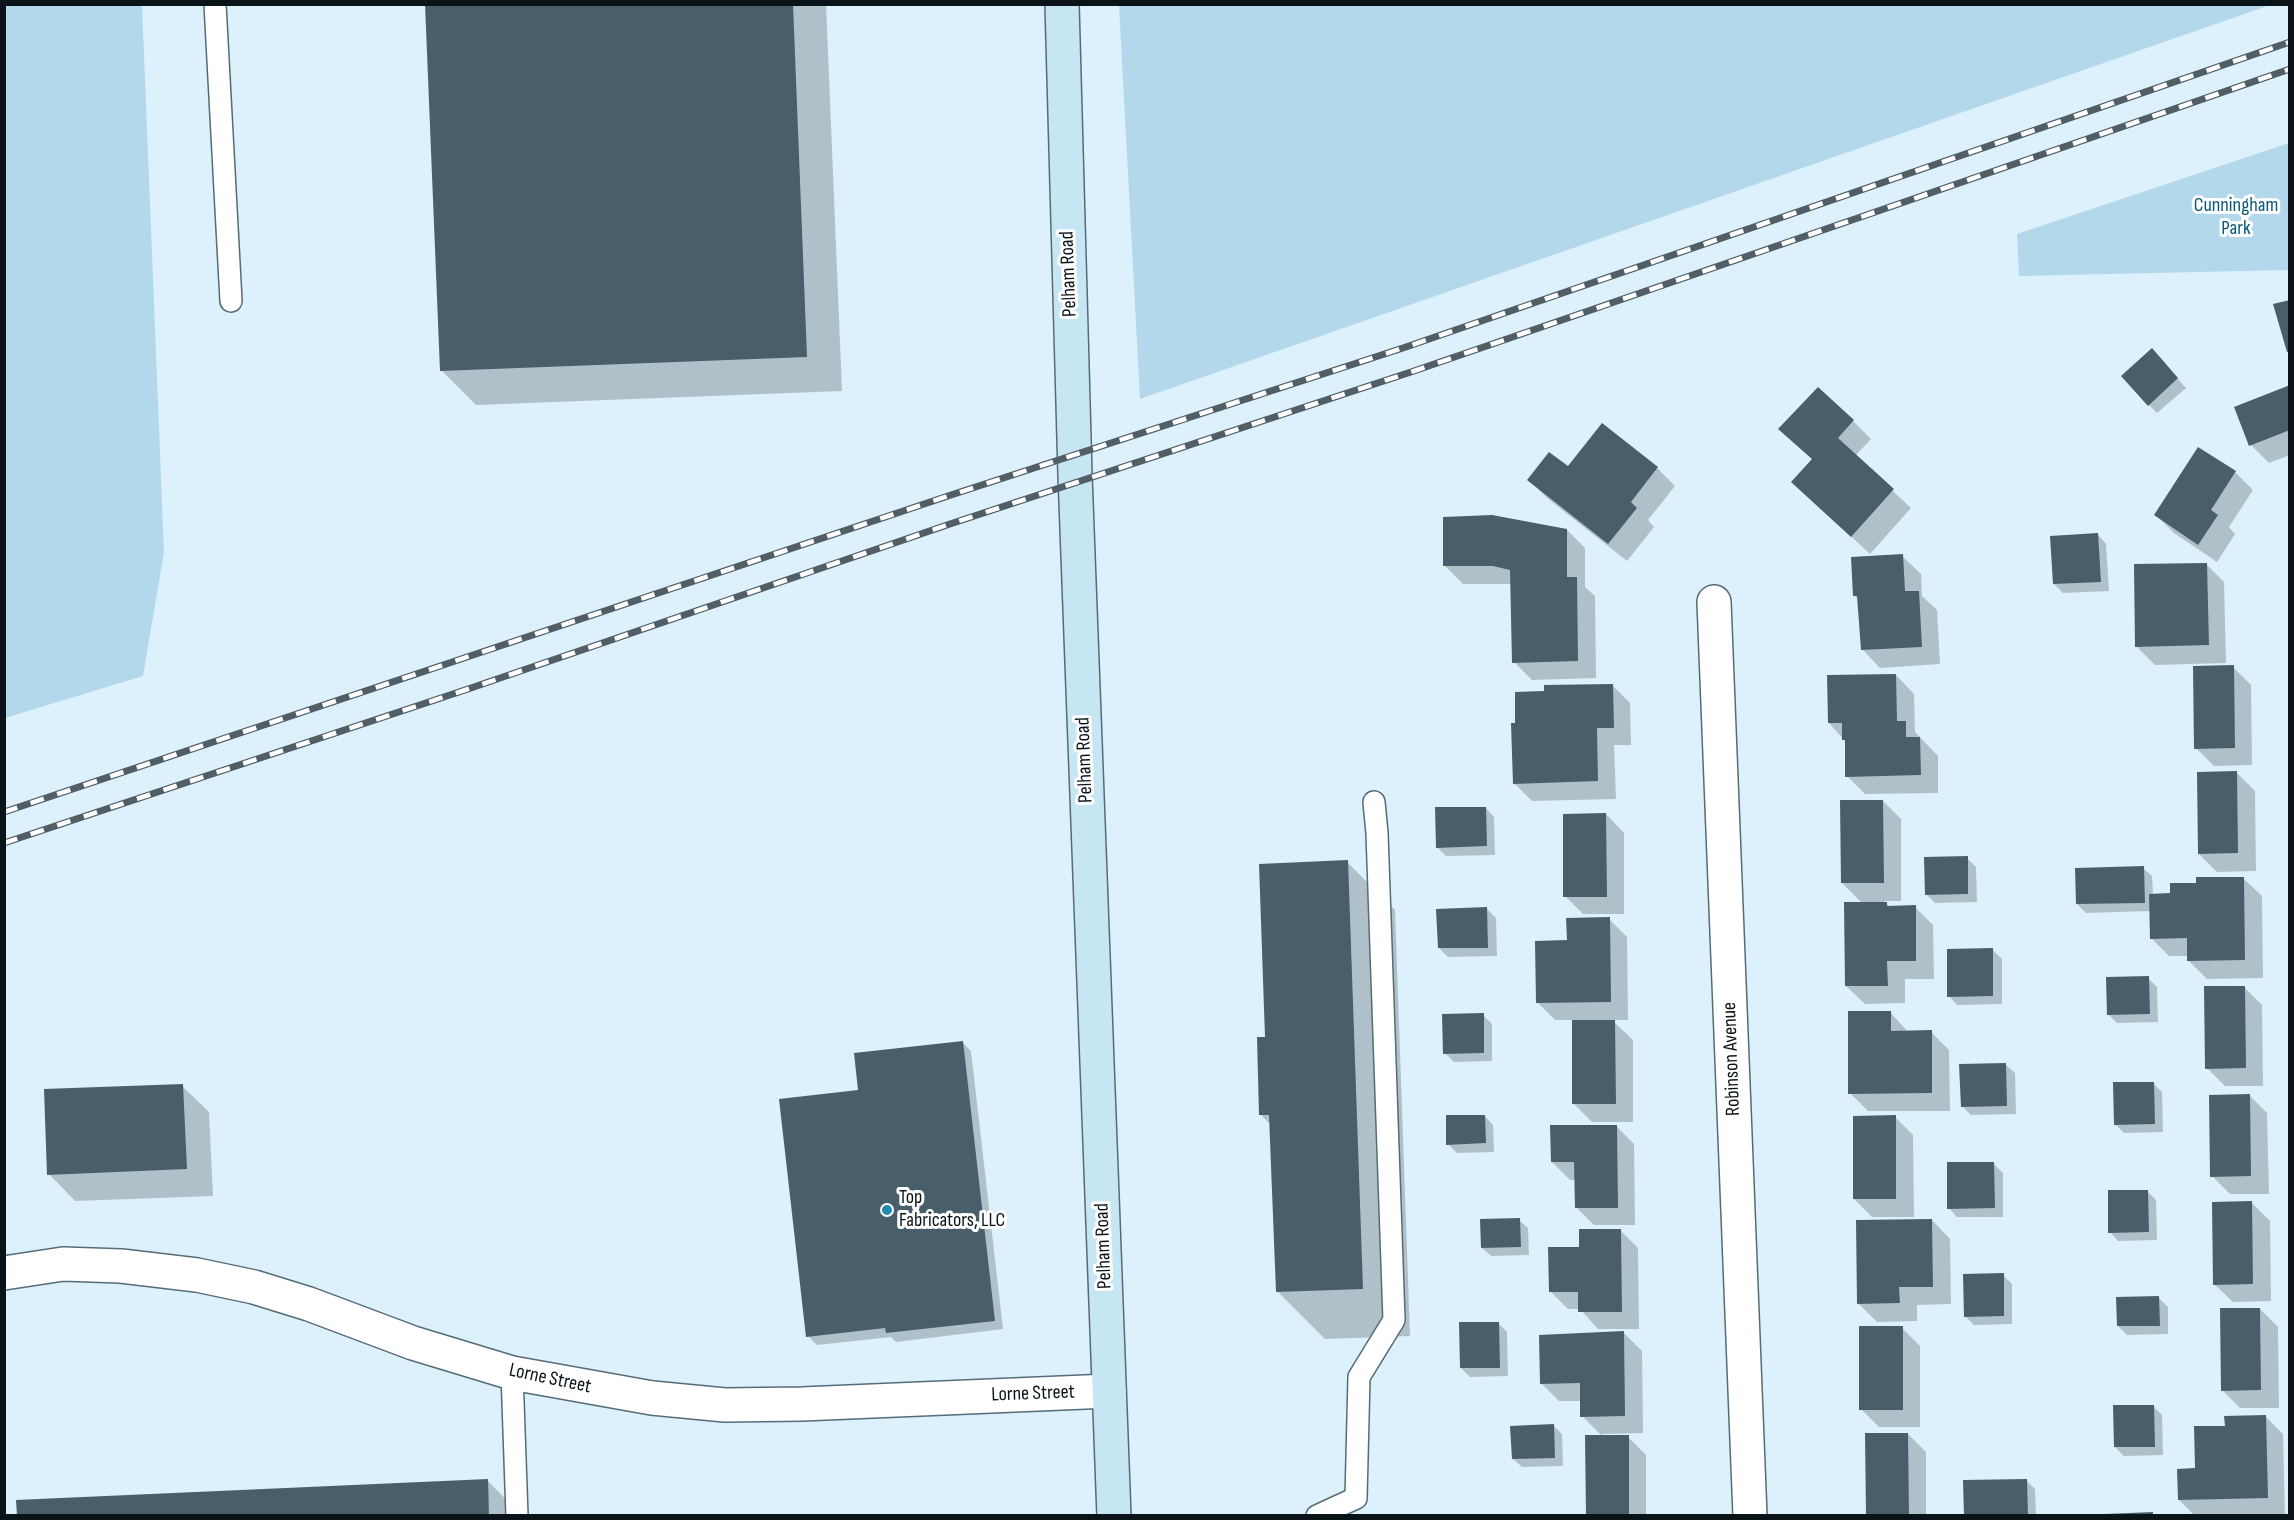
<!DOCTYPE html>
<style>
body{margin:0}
#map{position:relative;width:2294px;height:1520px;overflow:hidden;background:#dcf1fc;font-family:"Sofia Sans Condensed",sans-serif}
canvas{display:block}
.frame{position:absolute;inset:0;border:6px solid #0a1318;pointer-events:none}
</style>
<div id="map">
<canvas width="2294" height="1520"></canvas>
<div class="frame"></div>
</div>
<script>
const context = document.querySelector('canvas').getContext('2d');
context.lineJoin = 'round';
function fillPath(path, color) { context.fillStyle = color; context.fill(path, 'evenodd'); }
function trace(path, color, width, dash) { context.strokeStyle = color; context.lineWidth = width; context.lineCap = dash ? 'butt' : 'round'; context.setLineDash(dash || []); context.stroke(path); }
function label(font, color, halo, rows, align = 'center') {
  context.font = font + ' "Sofia Sans Condensed",sans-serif'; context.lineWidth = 6; context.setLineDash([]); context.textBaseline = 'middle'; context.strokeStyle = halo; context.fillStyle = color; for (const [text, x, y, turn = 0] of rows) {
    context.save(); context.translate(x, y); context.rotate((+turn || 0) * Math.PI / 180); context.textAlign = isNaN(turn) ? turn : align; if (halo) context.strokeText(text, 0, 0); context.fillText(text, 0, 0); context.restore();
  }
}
fillPath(new Path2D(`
 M5,4L142,5L164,552L143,676L5,718Z
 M1119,5V4L2270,5L1140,399Z
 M2289,143V270L2019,276L2017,234Z`), '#b3d8eb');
fillPath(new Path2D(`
 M427,4H826L842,391L476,405L441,370Z
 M2160,359L2186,388L2157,413L2149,405Z
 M2290,387V455L2269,463L2251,445Z
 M1853,421L1871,439L1855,456L1911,508L1870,554L1793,482L1813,460L1781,429Z
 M2199,449L2235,472L2253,490L2229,527L2235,534L2217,562L2174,533L2156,515Z
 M1569,468H1657L1675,486L1648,520L1654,527L1627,561L1547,498L1529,480Z
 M1567,530L1585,548V587L1595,596L1596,678L1532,680L1514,662L1512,584H1463L1445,566Z
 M2098,535L2106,544L2109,591L2063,593L2054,584Z
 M1902,556L1921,574L1922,596L1937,610L1940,664L1880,668L1862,649L1859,600L1854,595Z
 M2206,564L2224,582L2226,663L2155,665L2137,647Z
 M2233,667L2251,685L2252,765L2214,766L2196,748Z
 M1896,675L1914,694L1915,732L1938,756V793L1865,794L1847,776L1846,742L1829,723Z
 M1612,685L1630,703L1631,745H1614L1616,799L1532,801L1514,783Z
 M2237,773L2255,791L2256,871L2217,872L2199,854Z
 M1883,801L1901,819V901H1884L1890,907H1915L1933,925L1934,979H1905V1003L1865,1004L1846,986L1863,904L1842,883Z
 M1486,808L1494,817L1495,855L1446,856L1437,847Z
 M1606,814L1624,833V914H1583L1565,896Z
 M1967,858L1976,867L1977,902L1935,903L1926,894Z
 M1347,862L1395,910L1410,1336L1325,1339L1277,1291L1271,1125L1261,1115L1266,1039Z
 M2143,868L2152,876L2153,895H2171L2197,884L2243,878L2262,896L2263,978L2207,979L2188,960V956H2169L2151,938L2150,911L2086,913L2077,904Z
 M1487,909L1496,918L1497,956L1448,957L1439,948Z
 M1609,919L1627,937L1628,1020H1612L1633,1040V1122H1592L1574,1104L1573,1020H1555L1537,1002Z
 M1993,950L2002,959V1004L1957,1005L1949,996Z
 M2148,978L2157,987L2158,1022L2117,1023L2108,1014Z
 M2244,987L2262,1005L2263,1086H2225L2207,1068Z
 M1890,1012L1908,1032H1931L1949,1050L1950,1111H1868L1850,1093Z
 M1483,1015L1492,1024V1061L1454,1062L1445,1053Z
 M962,1042L971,1051L1003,1329L896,1342L891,1337L817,1345L808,1336L859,1092Z
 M2006,1065L2015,1073L2016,1114L1971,1115L1962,1106Z
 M2153,1083L2162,1092L2163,1132L2124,1133L2115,1124Z
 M182,1086L209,1112L213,1196L75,1201L49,1174Z
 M2249,1095L2267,1113L2269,1194H2230L2212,1176Z
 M1485,1116L1493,1125L1494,1152L1457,1153L1448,1144Z
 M1895,1117L1913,1135L1914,1217H1872L1854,1199Z
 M1616,1126L1634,1144L1635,1225H1594L1576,1207V1180H1570L1552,1162Z
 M1994,1164L2003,1173V1217H1957L1949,1208Z
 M2147,1191L2156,1200L2157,1240L2118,1241L2110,1232Z
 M2252,1203L2270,1221L2271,1301L2233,1302L2214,1284Z
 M1519,1220L1528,1228L1529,1255L1491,1256L1482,1248Z
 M1932,1220L1950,1239L1951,1304L1917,1305V1321L1877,1322L1858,1303Z
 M1620,1230L1638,1248L1639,1329H1598L1580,1309H1568L1550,1291L1580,1248Z
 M2003,1275L2012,1284V1324L1974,1325L1965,1316Z
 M2159,1298L2168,1307V1334L2127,1335L2118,1326Z
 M2260,1309L2278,1327L2279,1408H2240L2222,1390Z
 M1498,1323L1507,1332L1508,1376L1470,1377L1461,1368Z
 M1902,1328L1920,1346V1427H1879L1861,1409Z
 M1624,1333L1642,1351L1643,1433L1602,1434V1436L1582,1416V1401H1559L1541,1383Z
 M2153,1406L2162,1415L2163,1455L2124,1456L2115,1447Z
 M2265,1416L2283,1434L2285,1516H2195L2179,1500L2226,1427Z
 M1553,1425L1562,1434L1563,1466L1522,1467L1513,1459Z
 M1908,1434L1926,1452V1516H1867Z
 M1628,1437L1646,1455V1516H1587Z
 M487,1480L522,1516H18Z
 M2026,1480L2035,1489L2036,1516H1965Z`), '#0003');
fillPath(new Path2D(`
 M425,4H793L807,357L440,371Z
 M2290,300V352H2287L2273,304Z
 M2152,348L2178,378L2148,406L2121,376Z
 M2290,385V430L2249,446L2234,407Z
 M1818,387L1854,420L1838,438L1894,489L1851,537L1791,482L1812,459L1778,429Z
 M1602,423L1658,467L1631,502L1637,508L1608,544L1527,480L1549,452L1568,466Z
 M2198,447L2236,471L2211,510L2218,515L2198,545L2154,515Z
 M1492,515L1567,529V577H1577L1578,661L1512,663L1510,570L1493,566H1443V517Z
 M2098,533L2101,582L2053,584L2050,536Z
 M1903,554L1905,591H1919L1922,647L1861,650L1857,596H1853L1851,557Z
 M2207,563L2209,645L2135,647L2134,564Z
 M2234,665L2235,748L2194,749L2193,666Z
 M1896,674L1897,721H1906V737H1920L1921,775L1845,777V740H1842V723H1828L1827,675Z
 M1613,684L1614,728H1597L1598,781L1513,784L1511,723H1515V692L1544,691V685Z
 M2237,771L2238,853L2198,854L2197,772Z
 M1840,800H1883L1884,883H1841Z
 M1435,807H1486L1487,846L1436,848Z
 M1606,813L1607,897H1563V814Z
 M1968,856V894L1925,895L1924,857Z
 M1348,860L1363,1289L1276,1292L1269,1115H1259L1257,1037H1265L1259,864Z
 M2144,866L2145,903L2076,904L2075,868Z
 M2196,877H2244L2245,960L2187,961V938L2150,939L2149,894L2170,893V883H2196Z
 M1844,902H1887V906L1916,905V961H1887L1888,986H1845Z
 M1487,907L1488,948H1438L1436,909Z
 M1610,917L1611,1002L1536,1003L1535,941L1567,940L1566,918Z
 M1993,948V996L1947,997V949Z
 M2149,976L2150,1014L2107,1015L2106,977Z
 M2204,986H2245L2246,1068L2205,1069Z
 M1848,1011H1891V1031L1932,1030V1093L1848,1094Z
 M1484,1013V1053L1443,1054L1442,1014Z
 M1572,1020H1615L1616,1104H1572Z
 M963,1041L995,1321L886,1333L885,1328L806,1337L779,1099L858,1090L854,1053Z
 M2006,1063L2007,1106L1961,1107L1959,1064Z
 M2113,1082H2154L2155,1124L2114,1125Z
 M183,1084L187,1169L47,1175L44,1089Z
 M2250,1094L2251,1176L2210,1177L2209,1095Z
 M1446,1115H1485L1486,1143L1446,1145Z
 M1896,1115V1199H1853V1116Z
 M1550,1125H1617L1618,1208H1575L1574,1162H1551Z
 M1947,1162H1994L1995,1208L1947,1209Z
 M2108,1190H2148L2149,1232L2108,1233Z
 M2252,1201L2253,1284L2213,1285L2212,1202Z
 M1520,1218L1521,1247L1481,1248L1480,1219Z
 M1932,1219L1933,1287H1899L1900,1303L1857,1304L1856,1220Z
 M1579,1229H1621L1622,1312H1578V1292H1549L1548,1247H1579Z
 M2004,1273V1316L1964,1317L1963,1274Z
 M2159,1296L2160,1326H2117L2116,1297Z
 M2220,1308H2260L2261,1390L2221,1391Z
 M1459,1322H1499L1500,1368H1460Z
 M1859,1326H1903V1410H1859Z
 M1624,1331L1625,1416L1580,1417V1383L1540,1384L1539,1335Z
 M2113,1405H2154L2155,1447H2114Z
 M2266,1415L2268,1498L2178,1500L2177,1469L2195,1468L2194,1426H2225L2224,1416Z
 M1554,1424L1555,1458L1512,1459L1510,1426Z
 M1865,1433H1908L1909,1516H1866Z
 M1585,1435H1629V1516H1586Z
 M488,1479L489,1516H17L16,1500Z
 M2027,1479L2028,1516H1964L1963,1480Z
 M2153,1512V1516H2105V1514Z`), '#485e6a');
const service = new Path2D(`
 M215,4L231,301
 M512,1373L517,1516
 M1317,1516L1356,1498L1359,1377L1394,1320L1377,833L1374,802`);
const minor = new Path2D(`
 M1714,602L1750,1516
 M4,1273L63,1264L121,1266L197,1275L254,1287L309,1304L413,1343L512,1373L652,1398L725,1405L802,1404L1109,1391`);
const secondary = new Path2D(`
 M1062,4L1075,475L1114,1516`);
trace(service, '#556c78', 24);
trace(minor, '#556c78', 36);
trace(secondary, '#556c78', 36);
trace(service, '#fff', 21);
trace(minor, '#fff', 33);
trace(secondary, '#c7e6f3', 33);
const rail = new Path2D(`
 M4,812L951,495L1406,347L2290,42
 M4,843L468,689L950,524L1414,371L2290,69`);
trace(rail, '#515e65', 7);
trace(rail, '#fff', 4.5, [14]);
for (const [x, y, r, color] of [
 [887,1210,6,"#2389b2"]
]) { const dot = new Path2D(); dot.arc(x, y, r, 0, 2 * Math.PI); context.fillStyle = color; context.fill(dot); trace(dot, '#fff', 2); }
label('20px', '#075876', '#fff', [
 ["Cunningham",2236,206],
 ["Park",2236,229]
]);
label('20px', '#0a1318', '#fff', [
 ["Pelham Road",1069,274,-92],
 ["Pelham Road",1085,760,-92],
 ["Robinson Avenue",1732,1059,-92],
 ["Pelham Road",1104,1246,-92],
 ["Lorne Street",550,1379,12],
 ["Lorne Street",1033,1394,-2]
]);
label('20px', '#0a1318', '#fff', [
 ["Top",899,1198],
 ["Fabricators, LLC",899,1221]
], 'left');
</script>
